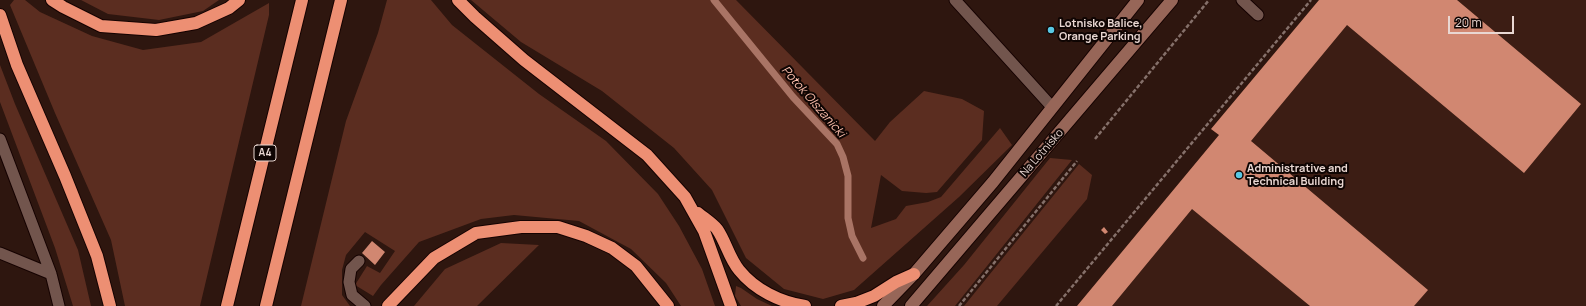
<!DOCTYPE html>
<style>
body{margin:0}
#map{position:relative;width:1586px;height:306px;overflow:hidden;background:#2e160f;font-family:Manrope,sans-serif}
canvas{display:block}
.scale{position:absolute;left:1448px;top:16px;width:66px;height:18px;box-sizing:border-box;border:2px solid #e9d7d2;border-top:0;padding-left:5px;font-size:12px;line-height:14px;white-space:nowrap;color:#e9d7d2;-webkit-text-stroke:3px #0f0503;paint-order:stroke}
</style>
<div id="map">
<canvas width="1586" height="306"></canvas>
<div class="scale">20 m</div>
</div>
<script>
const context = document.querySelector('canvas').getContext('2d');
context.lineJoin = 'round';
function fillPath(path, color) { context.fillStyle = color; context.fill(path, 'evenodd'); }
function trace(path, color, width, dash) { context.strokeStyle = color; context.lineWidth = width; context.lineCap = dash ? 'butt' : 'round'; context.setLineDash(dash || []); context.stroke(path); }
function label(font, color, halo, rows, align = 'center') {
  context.font = font + ' Manrope,sans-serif'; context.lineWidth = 4; context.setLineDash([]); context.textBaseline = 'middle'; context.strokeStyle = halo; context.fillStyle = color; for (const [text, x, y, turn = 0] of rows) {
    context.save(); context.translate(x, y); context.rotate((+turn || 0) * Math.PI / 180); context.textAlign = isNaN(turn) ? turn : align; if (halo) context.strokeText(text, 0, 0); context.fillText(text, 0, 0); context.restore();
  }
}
fillPath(new Path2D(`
 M1319,0H1586V306H1077L1219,135L1211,129Z`), '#3c1d14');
fillPath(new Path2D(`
 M14,0H25L40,12L92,36L143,50L201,42L269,3V15L200,306H125L111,240L55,113L10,5Z
 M81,0H219L203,11L159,20L108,14Z
 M387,0H431L452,25L539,94L606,141L658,194L679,226L702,269L715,306H681L666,283L631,249L579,221L514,215L481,219L419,242L381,285L373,296L355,285L367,266L380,273L395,251L365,232L346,255L342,270V295L350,306H301L346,121L378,33Z
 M471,0H736L875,141L890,122L924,91L962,99L984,111L982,140L937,192L926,193L902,191L881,175L871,228L896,219L906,206L928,202L941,197L1000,128L1012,145L959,197L854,290L823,299L784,289L746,258L712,190L674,148L602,91L521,42Z
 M0,65L15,104L78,250L91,306H73L55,248L0,102Z
 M1050,158L1072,160L955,306H927L964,265Z
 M1079,164L1092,175L1087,199L997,306H964Z
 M501,243L539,245L477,306H414L445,269Z
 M736,286L741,288L757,299L772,306H741L735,296Z`), '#5b2d20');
trace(new Path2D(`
 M714,0L793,97L837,144L843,157L848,176V218L852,236L863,258`), '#a97465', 7);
fillPath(new Path2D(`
 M1319,0H1457L1581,104L1524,173L1347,25L1251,141L1428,290L1414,306H1310L1192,209L1112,306H1077L1219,135L1211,129Z
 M1104,227L1108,232L1105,234L1101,230Z
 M372,241L385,252L375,265L362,253Z`), '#d18771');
const lane = new Path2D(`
 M955,0L1052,107
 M1242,0L1258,15
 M0,139L51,274L59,306
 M0,253L51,274
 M359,261L351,269L349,282L352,295L365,306`);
const secondary = new Path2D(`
 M883,306L914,274L993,182L1138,0
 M911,306L1172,0`);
const highway = new Path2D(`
 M52,0L63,7L101,26L156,30L196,23L229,8L239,0
 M458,0L475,17L524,60L647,155L685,197L704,231L731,306
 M0,15L17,65L65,176L97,256L110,306
 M698,213C704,218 712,223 717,229C726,242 729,258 739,270C755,290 780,302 805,306
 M227,306L302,0
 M266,306L341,0
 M388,306L434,258L476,233L521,227H558L586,236L612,248L636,266L668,306
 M841,306L856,303L874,296L896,282L914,274`);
trace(lane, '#150200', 13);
trace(secondary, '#150200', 14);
trace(highway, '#150200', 14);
trace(new Path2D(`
 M1095,139L1209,0
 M959,306L1077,161
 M1056,306L1311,0`), '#85706a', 2.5, [4, 2]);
trace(lane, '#72554d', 11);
trace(secondary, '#976658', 12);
trace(highway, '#ed8f73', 12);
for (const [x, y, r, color] of [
 [1051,30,4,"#59c8e4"],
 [1239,175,4,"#59c8e4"]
]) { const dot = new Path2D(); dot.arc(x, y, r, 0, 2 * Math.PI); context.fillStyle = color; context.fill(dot); trace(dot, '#0f0503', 1.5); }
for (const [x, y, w] of [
 [265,153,22]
]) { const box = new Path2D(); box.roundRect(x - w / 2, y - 8, w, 16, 3); context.fillStyle = '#0f0503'; context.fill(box); trace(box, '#e9d7d2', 1); }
label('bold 10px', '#e9d7d2', null, [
 ["A4",265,153]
]);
label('bold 11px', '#e9d7d2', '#0f0503', [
 ["Lotnisko Balice,",1059,24],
 ["Orange Parking",1059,37],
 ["Administrative and",1247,169],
 ["Technical Building",1247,182]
], 'left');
label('11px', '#e9d7d2', '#0f0503', [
 ["Na Lotnisko",1042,153,-49]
]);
label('italic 12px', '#fdbfad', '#0f0503', [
 ["Potok Olszanicki",813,102,49]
]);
</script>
